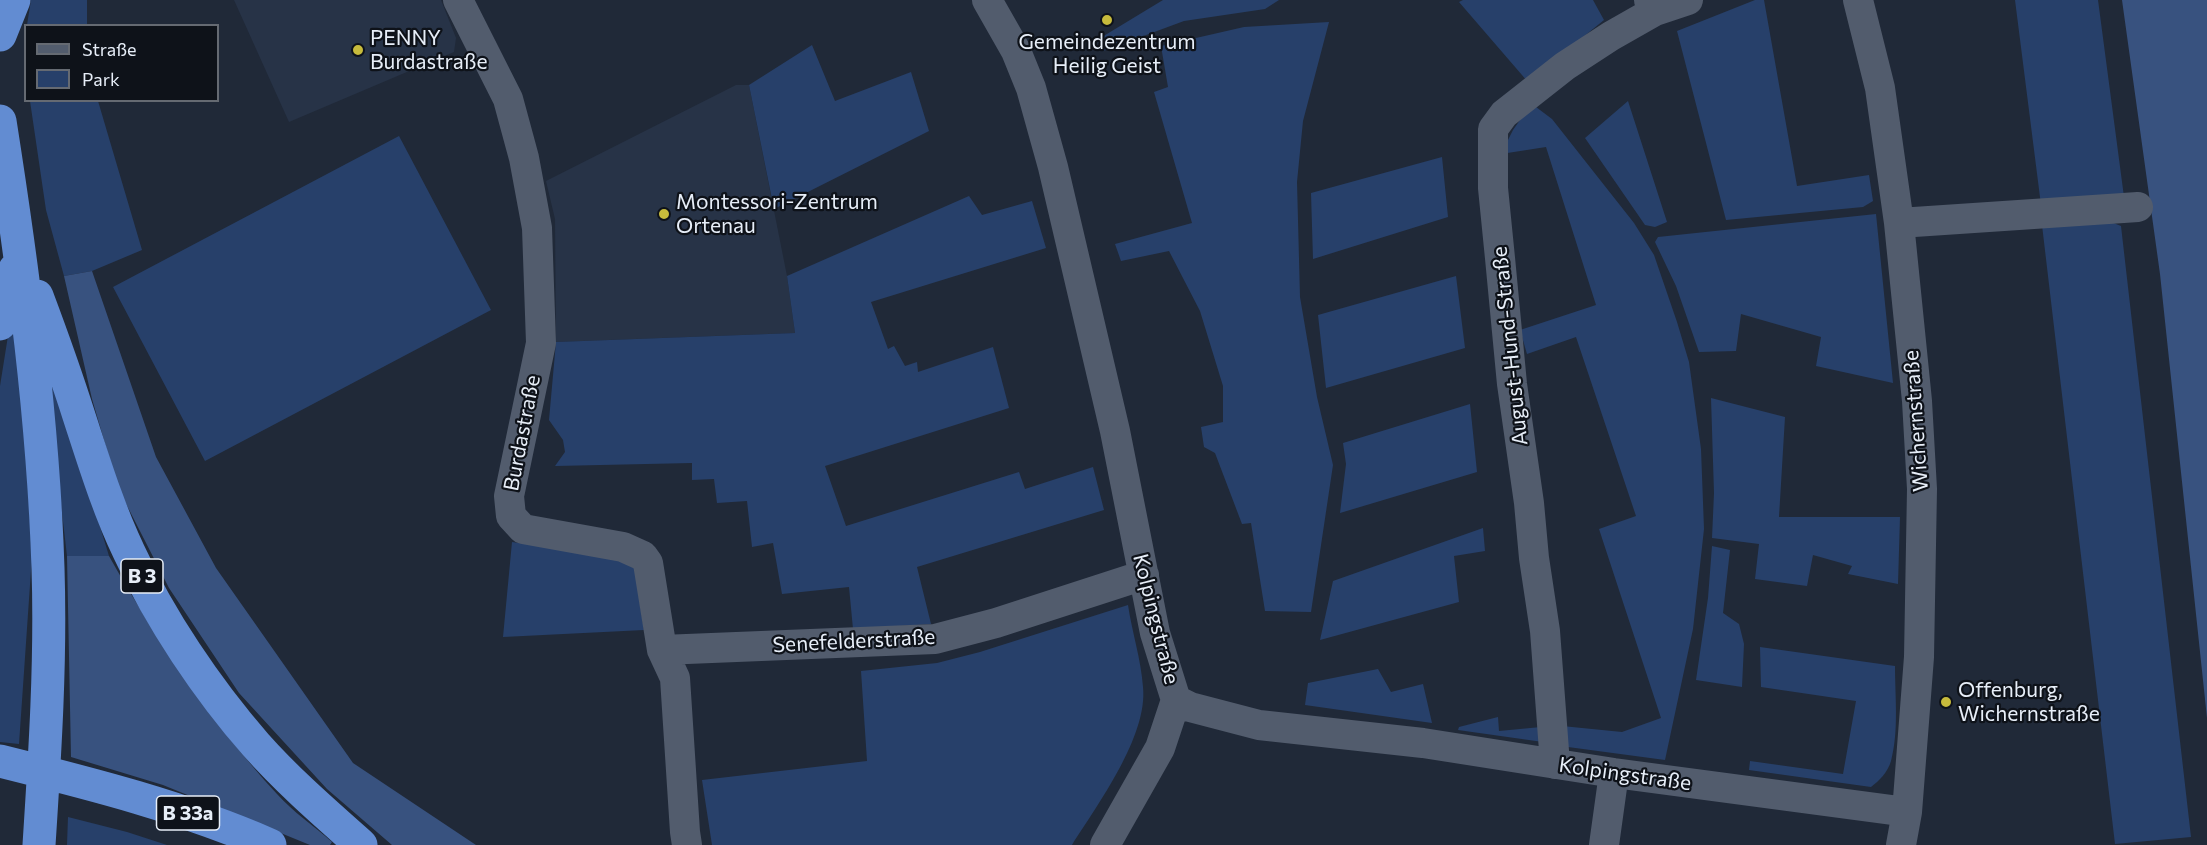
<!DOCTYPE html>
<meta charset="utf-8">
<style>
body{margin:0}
#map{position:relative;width:2207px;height:845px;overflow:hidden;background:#202938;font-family:Commissioner,sans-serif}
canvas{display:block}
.legend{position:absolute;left:24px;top:24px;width:195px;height:78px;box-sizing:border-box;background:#0e1219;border:2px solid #656a72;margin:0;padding:8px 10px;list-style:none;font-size:18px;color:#e7eef8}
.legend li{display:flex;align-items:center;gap:12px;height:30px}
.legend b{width:30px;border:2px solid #656a72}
</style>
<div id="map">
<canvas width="2207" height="845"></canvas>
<ul class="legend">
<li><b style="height:8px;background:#525c6d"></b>Straße</li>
<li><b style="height:16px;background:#27406a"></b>Park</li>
</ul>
</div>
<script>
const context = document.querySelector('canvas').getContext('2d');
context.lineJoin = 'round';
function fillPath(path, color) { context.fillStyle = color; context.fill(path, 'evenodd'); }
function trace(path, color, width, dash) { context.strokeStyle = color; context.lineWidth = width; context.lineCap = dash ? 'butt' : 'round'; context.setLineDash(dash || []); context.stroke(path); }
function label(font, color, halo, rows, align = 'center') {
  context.font = font + ' Commissioner,sans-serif'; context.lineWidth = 4.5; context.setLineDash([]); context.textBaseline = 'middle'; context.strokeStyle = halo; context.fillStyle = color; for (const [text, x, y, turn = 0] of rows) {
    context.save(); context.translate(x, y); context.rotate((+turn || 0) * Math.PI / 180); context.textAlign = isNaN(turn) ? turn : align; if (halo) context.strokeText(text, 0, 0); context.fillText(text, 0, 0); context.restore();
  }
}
fillPath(new Path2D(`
 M234,0H441L456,38L454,52L289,122Z
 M736,85H749L787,276L795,333L556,342L555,219L546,181Z`), '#273347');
fillPath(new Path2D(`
 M31,0H87V25H27Z
 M1163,0H1279L1265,9L1184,21L1103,51L1097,40Z
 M1463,0H1593L1604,20L1528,82L1459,2Z
 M1755,0H1764L1797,186L1869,175L1873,201L1863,207L1726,220L1677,31Z
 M2015,0H2098L2124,197L2041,205Z
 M1329,22L1303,121L1297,182L1300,297L1317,397L1333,465L1311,612L1265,611L1251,523L1242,524L1215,453L1204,447L1201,427L1223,422V386L1200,311L1169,251L1121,261L1115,244L1192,223L1154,92L1168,87L1161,46L1244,27Z
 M812,45L835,101L911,72L929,131L774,209L749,85Z
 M30,101H98L142,250L92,271L64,276L46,210Z
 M1628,101L1667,222L1655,227L1645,225L1585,138Z
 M1536,107L1552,119L1634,223L1654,255L1677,322L1689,362L1701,449L1704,529L1693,629L1665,760L1568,747L1562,726L1622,732L1661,718L1599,529L1636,516L1576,337L1527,354L1520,330L1596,305L1546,147L1501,154L1513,130L1527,110Z
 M399,136L491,310L205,461L113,287Z
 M1442,157L1448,217L1313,259L1311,193Z
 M969,196L982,215L1032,201L1046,248L871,302L888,349L894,346L905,366L917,362L918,372L993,347L1009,408L825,466L846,526L1019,472L1025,489L1093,467L1104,510L917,567L931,624L853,629L849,587L782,594L773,543L752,547L747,501L717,503L714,479L692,480V463L555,466L565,452L563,440L549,420L556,342L795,333L787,276Z
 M1876,214L1893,383L1816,366L1821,337L1741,314L1736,351L1699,352L1676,286L1655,242L1658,237Z
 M2111,222L2121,226L2191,837L2115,844L2042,225Z
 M1456,276L1465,348L1326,388L1318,315Z
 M11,317L19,333L32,556L19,744L0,742V386Z
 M52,369L109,556H67L46,373Z
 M1711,398L1785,417L1779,517H1900L1898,584L1848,574L1852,566L1813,555L1807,586L1755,579L1759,544L1712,538L1714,493Z
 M1470,404L1477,472L1340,513L1346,464L1343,443Z
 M1483,528L1485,551L1454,556L1459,602L1320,640L1333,581Z
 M512,542L629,558L635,570L644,630L503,637Z
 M1712,546L1730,550L1723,613L1739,624L1744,644L1742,687L1696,680L1708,598Z
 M1128,605C1132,632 1141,659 1143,687C1148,736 1098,804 1072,845H712L702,780L867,761L861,671L937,663L980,652Z
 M1760,647L1895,666C1895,697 1899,731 1891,761C1888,772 1879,781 1871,787L1749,770L1750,761L1843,774L1856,701L1761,687Z
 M1378,669L1391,692L1423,684L1432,723L1305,705L1308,683Z
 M1498,717L1499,731L1541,727L1543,742L1458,730L1459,727Z
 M68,817L127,832L167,845H67Z`), '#27406a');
fillPath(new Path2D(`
 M2122,0H2207V718L2160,274Z
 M92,271L156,457L216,568L353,763L476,845H392L327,789L239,693L169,588L118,488L92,399L64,276Z
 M67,556H109C157,641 211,722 277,794C293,812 314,826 332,842L330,845H310L163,785L71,757Z`), '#38527f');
trace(new Path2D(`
 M458,0L508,99L524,158L537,228L541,343L509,496L511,516L523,529L623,547L643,556L648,563L662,650L675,678L685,832L687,845
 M987,0L1016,51L1031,88L1053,167L1115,431L1155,633L1176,700L1190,707L1259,725L1423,743L1614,773L1907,812
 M1649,0L1655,11L1688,0
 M1858,0L1880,88L1899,223L1917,401L1922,489L1919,657L1907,812L1901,845
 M1899,223L2138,207
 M662,650L935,639L996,623L1144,575
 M1555,764L1545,631L1534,558L1529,503L1512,384L1500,258L1493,188V129L1504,114L1565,66L1611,36L1655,11
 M1105,845L1160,748L1176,700
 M1604,845L1614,773`), '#525c6d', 30);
trace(new Path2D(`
 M0,35L14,0
 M0,121C23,268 43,418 48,568C51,660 45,753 39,845
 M37,296C52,336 66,375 79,416C94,462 108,508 129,552C160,619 207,689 256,745C288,781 325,813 361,845
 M0,324L15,269
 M0,761C92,784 183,807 270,845`), '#628cd2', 33);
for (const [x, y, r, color] of [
 [1107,20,6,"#c7bb3c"],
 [358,50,6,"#c7bb3c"],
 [664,214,6,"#c7bb3c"],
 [1946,702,6,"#c7bb3c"]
]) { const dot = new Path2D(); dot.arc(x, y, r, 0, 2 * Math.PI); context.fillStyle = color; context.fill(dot); trace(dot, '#0e1219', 2); }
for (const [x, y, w] of [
 [142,576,42],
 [188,813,63]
]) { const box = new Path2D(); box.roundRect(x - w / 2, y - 17, w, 34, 4.5); context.fillStyle = '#0e1219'; context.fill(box); trace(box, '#e7eef8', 1.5); }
label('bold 20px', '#e7eef8', null, [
 ["B 3",142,576],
 ["B 33a",188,813]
]);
label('21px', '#e7eef8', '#0e1219', [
 ["PENNY",370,38],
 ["Burdastraße",370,62],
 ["Gemeindezentrum",1107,42,"center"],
 ["Heilig Geist",1107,66,"center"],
 ["Montessori-Zentrum",676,202],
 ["Ortenau",676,226],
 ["Offenburg,",1958,690],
 ["Wichernstraße",1958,714]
], 'left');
label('21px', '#e7eef8', '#0e1219', [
 ["August-Hund-Straße",1510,346,-96],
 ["Wichernstraße",1916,421,-94],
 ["Burdastraße",522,433,-79],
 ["Kolpingstraße",1156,619,76],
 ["Senefelderstraße",854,641,-3],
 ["Kolpingstraße",1625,774,8]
]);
</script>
